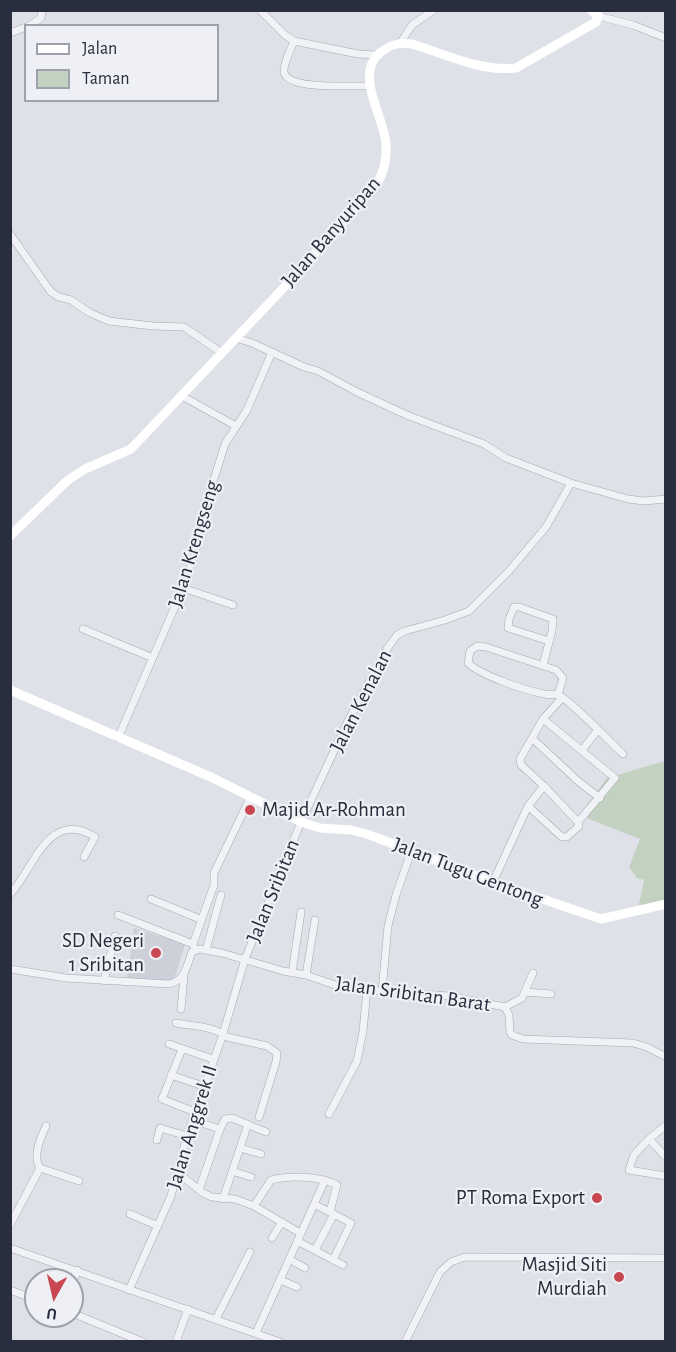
<!DOCTYPE html>
<style>
body{margin:0}
#map{position:relative;width:676px;height:1352px;overflow:hidden;background:#dee1e7;font-family:"Alegreya Sans",sans-serif}
canvas{display:block}
.frame{position:absolute;inset:0;border:12px solid #282e3e;pointer-events:none}
.legend{position:absolute;left:24px;top:24px;width:195px;height:78px;box-sizing:border-box;background:#eef0f5;border:2px solid #9fa2ac;margin:0;padding:8px 10px;list-style:none;font-size:18px;color:#282e3e}
.legend li{display:flex;align-items:center;gap:12px;height:30px}
.legend b{width:30px;border:2px solid #9fa2ac}
.north{position:absolute;left:24px;top:1268px;width:60px;height:60px;box-sizing:border-box;background:#eef0f5;border:2px solid #9fa2ac;border-radius:50%;rotate:188deg;font-size:16px;font-weight:700;line-height:24px;text-align:center;color:#282e3e}
.north::after{content:'';display:block;margin:auto;width:21px;height:27px;background:#c94751;clip-path:polygon(50% 0,100% 100%,50% 72%,0 100%)}
</style>
<div id="map">
<canvas width="676" height="1352"></canvas>
<div class="frame"></div>
<ul class="legend">
<li><b style="height:8px;background:#fff"></b>Jalan</li>
<li><b style="height:16px;background:#c3d1c0"></b>Taman</li>
</ul>
<div class="north">U</div>
</div>
<script>
const context = document.querySelector('canvas').getContext('2d');
context.lineJoin = 'round';
function fillPath(path, color) { context.fillStyle = color; context.fill(path, 'evenodd'); }
function trace(path, color, width, dash) { context.strokeStyle = color; context.lineWidth = width; context.lineCap = dash ? 'butt' : 'round'; context.setLineDash(dash || []); context.stroke(path); }
function label(font, color, halo, rows, align = 'center') {
  context.font = font + ' "Alegreya Sans",sans-serif'; context.lineWidth = 4.5; context.setLineDash([]); context.textBaseline = 'middle'; context.strokeStyle = halo; context.fillStyle = color; for (const [text, x, y, turn = 0] of rows) {
    context.save(); context.translate(x, y); context.rotate((+turn || 0) * Math.PI / 180); context.textAlign = isNaN(turn) ? turn : align; if (halo) context.strokeText(text, 0, 0); context.fillText(text, 0, 0); context.restore();
  }
}
fillPath(new Path2D(`
 M134,928L185,944L176,974L171,980L168,981L127,978Z`), '#cdd0d9');
fillPath(new Path2D(`
 M665,761V903L638,909L644,880L637,878L629,867L640,839L579,815L607,778Z`), '#c3d1c0');
const street = new Path2D(`
 M260,10L285,35L294,41L358,54L377,55
 M602,10L598,16L633,25L666,38
 M29,26L41,18L42,10
 M10,33L26,27
 M294,41C291,49 283,64 284,72C287,91 355,85 369,86
 M401,42L412,25L434,10
 M10,234L51,292L59,297L71,300L90,313L109,321L153,326L184,327L222,353
 M236,338L252,343L304,367L318,371L359,393L409,416L484,444L506,458L571,483L628,499L644,501L666,499
 M182,396L236,426
 M183,588L233,605
 M83,629L153,658
 M543,665L552,631L553,619L519,607H514L509,619L508,628L549,641
 M558,695L563,678L556,670L486,647L477,646L470,651L468,663C482,676 525,690 544,694C549,695 554,694 558,695C567,697 613,745 623,754
 M118,738L183,588L196,550L206,504L225,444L247,410L272,352
 M533,739L579,782L600,798
 M582,750L597,731
 M544,786L578,822
 M528,806L562,837H567L579,826L578,822L615,778L543,719
 M493,882L528,806L544,786L521,765L520,759L543,719L562,698
 M10,894C33,871 48,807 95,837L84,857
 M151,899L200,919
 M118,915L193,944
 M195,950L193,944L214,885V873L251,796
 M206,950L221,895
 M10,969L66,978L169,984C186,980 186,967 192,952L200,949L222,953L283,971L306,975L338,986L367,990L448,996L505,1007L509,1015L510,1032L512,1035L523,1039L633,1043L647,1047L666,1057
 M292,973L301,912
 M306,975L315,920
 M104,981L115,936
 M382,991L388,926L396,895L411,852
 M526,992L551,994
 M505,1007L522,998L533,973
 M181,1009L184,976
 M176,1023C191,1026 215,1026 227,1037L267,1046L277,1053L276,1062L259,1117
 M169,1044L213,1059
 M182,1049L162,1099L195,1112
 M171,1075L203,1086
 M329,1114L357,1061L363,1031L367,990
 M192,1120L220,1129
 M666,1125L649,1139L666,1157
 M649,1139L634,1155L629,1170L666,1176
 M157,1140L160,1128L187,1136
 M240,1148L261,1154
 M40,1168C32,1156 41,1137 46,1126
 M232,1171L251,1177
 M177,1172L203,1193L212,1197L235,1199L254,1206L300,1233
 M199,1190L220,1129L225,1119L232,1118L266,1132
 M223,1199L248,1124
 M314,1204L351,1223L333,1260
 M254,1206L271,1180C290,1175 320,1176 337,1185L330,1212
 M130,1214L158,1226
 M10,1225L40,1168L79,1181
 M272,1238L282,1222
 M297,1241L343,1265
 M10,1248L280,1342
 M315,1250L334,1214
 M289,1259L305,1268
 M280,1280L297,1287
 M72,1287L77,1270
 M10,1290L36,1300
 M129,1290L171,1196L187,1136L223,1034L245,959L301,822L347,723L387,649L397,635L405,631L445,620L469,611L509,571L546,527L571,483
 M72,1313L143,1342
 M216,1319L250,1252
 M256,1333L325,1180
 M176,1342L188,1309
 M405,1342L440,1272L451,1262L465,1257L666,1258`);
trace(street, '#a4a8b1', 8);
trace(street, '#f1f2f6', 7);
trace(new Path2D(`
 M10,536L68,480L85,469L131,449L290,281L376,185C384,173 387,159 386,144C384,116 353,73 381,52C391,44 400,42 412,44C445,54 480,72 516,68L596,22L598,16L591,10
 M10,690L213,778L301,822L320,828L351,830L367,834L493,882L601,919L666,904`), '#fff', 9);
for (const [x, y, r, color] of [
 [250,810,6,"#c94751"],
 [156,953,6,"#c94751"],
 [597,1198,6,"#c94751"],
 [619,1277,6,"#c94751"]
]) { const dot = new Path2D(); dot.arc(x, y, r, 0, 2 * Math.PI); context.fillStyle = color; context.fill(dot); trace(dot, '#eef0f5', 2); }
label('21px', '#282e3e', '#eef0f5', [
 ["Jalan Banyuripan",331,232,-49],
 ["Jalan Krengseng",194,544,-73],
 ["Jalan Kenalan",361,701,-63],
 ["Jalan Tugu Gentong",468,872,21],
 ["Jalan Sribitan",273,891,-68],
 ["Jalan Sribitan Barat",413,994,8],
 ["Jalan Anggrek II",192,1127,-73]
]);
label('21px', '#282e3e', '#eef0f5', [
 ["Majid Ar-Rohman",262,810,"left"],
 ["SD Negeri",144,941],
 ["1 Sribitan",144,965],
 ["PT Roma Export",585,1198],
 ["Masjid Siti",607,1265],
 ["Murdiah",607,1289]
], 'right');
</script>
